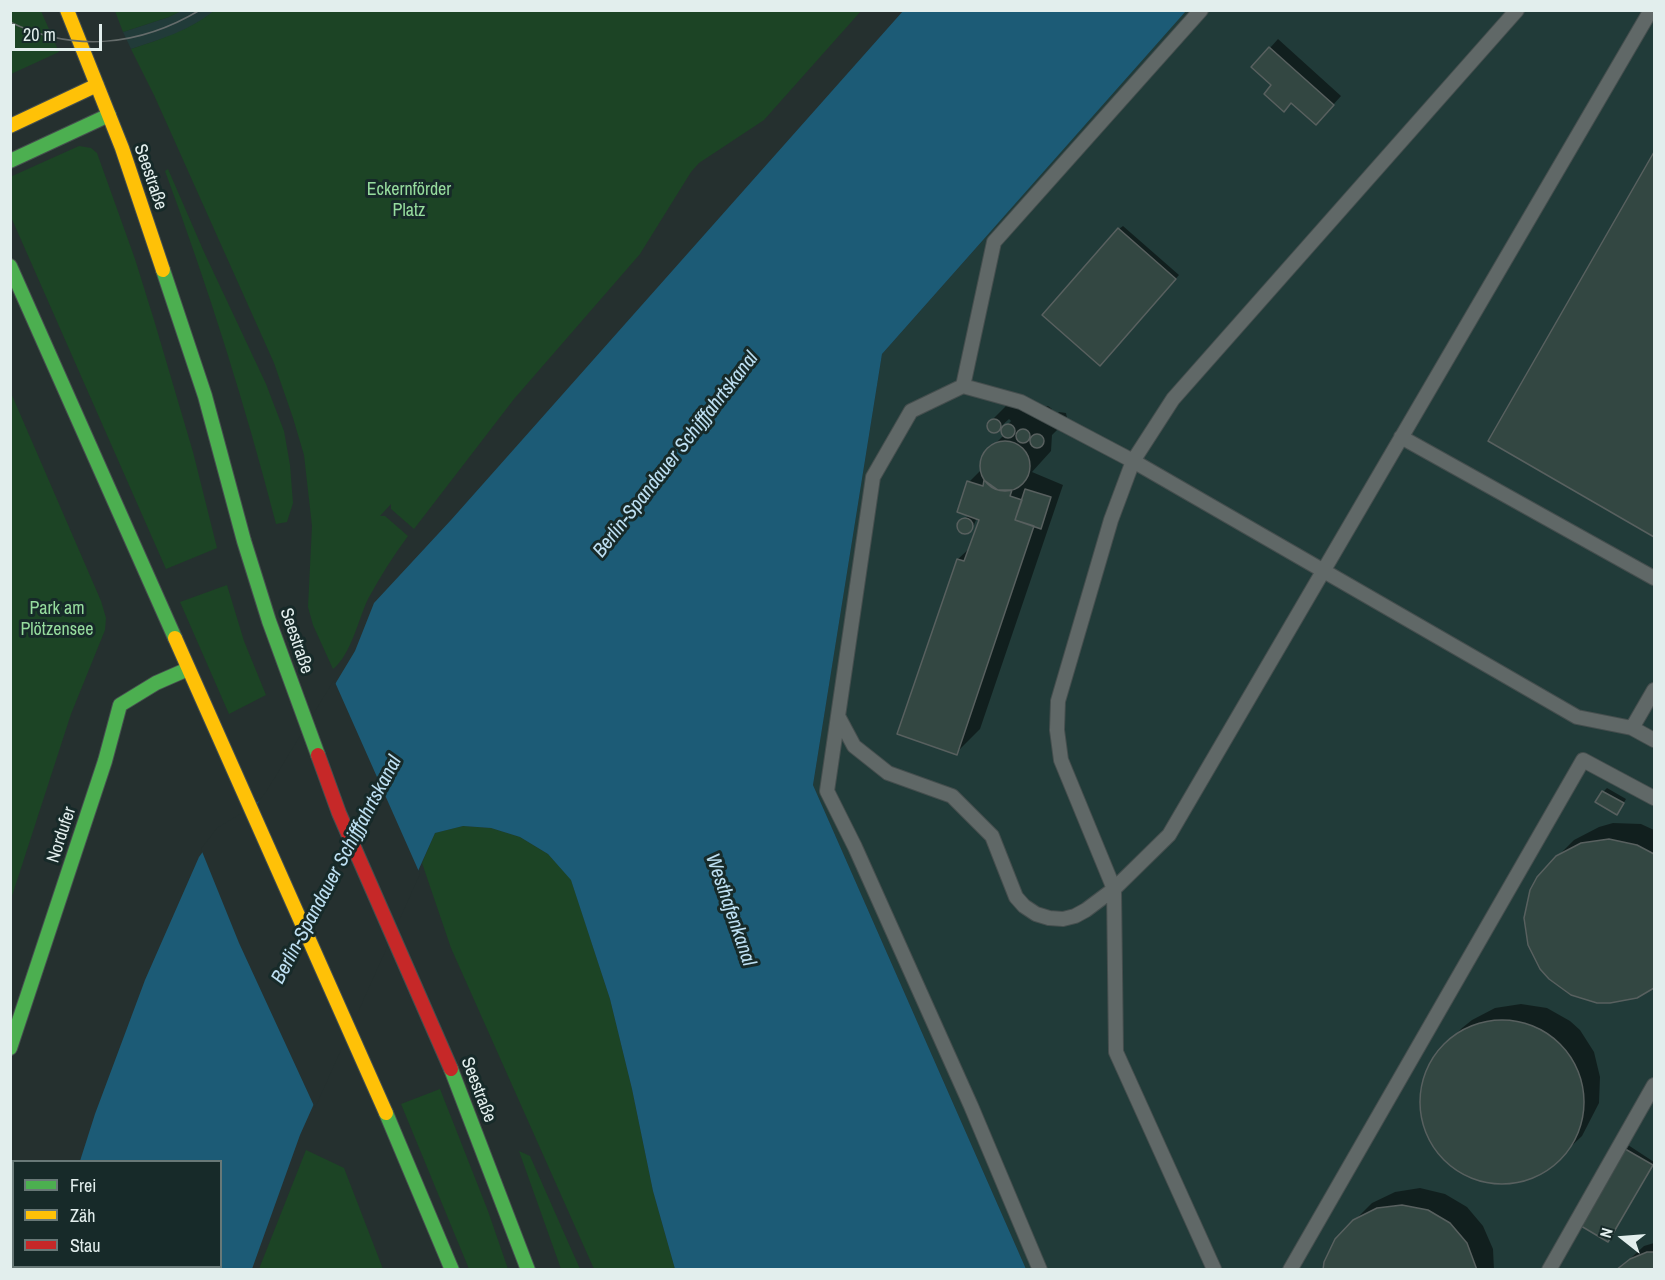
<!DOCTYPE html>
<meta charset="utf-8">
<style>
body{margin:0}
#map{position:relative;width:1665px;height:1280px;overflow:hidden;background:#25302f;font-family:"Archivo Narrow",sans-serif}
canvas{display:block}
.frame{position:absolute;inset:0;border:12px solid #e2eeed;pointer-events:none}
.legend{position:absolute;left:12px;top:1160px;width:210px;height:108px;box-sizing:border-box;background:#172a29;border:2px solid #687877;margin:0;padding:8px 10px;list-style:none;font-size:18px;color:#e2eeed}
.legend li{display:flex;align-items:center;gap:12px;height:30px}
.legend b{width:30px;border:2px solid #687877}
.north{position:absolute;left:1593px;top:1208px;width:60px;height:60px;-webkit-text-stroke:4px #172a29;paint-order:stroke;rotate:287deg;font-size:16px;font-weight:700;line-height:24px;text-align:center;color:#e2eeed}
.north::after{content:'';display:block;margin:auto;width:21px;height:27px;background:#e2eeed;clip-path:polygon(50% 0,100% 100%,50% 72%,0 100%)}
.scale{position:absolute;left:12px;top:24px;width:90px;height:27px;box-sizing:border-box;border:3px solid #e2eeed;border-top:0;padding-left:8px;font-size:18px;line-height:21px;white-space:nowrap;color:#e2eeed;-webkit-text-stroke:4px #172a29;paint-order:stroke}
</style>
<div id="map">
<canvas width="1665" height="1280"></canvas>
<div class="frame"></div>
<ul class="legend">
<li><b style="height:8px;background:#4caf50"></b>Frei</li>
<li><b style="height:8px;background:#ffc107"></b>Zäh</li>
<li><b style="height:8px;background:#c62828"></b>Stau</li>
</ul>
<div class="north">N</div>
<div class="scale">20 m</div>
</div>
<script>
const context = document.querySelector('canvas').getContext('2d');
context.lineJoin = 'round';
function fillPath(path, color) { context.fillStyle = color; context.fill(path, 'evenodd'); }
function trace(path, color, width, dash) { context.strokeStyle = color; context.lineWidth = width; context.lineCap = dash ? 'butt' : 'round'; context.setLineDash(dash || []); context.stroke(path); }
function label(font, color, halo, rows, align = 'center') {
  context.font = font + ' "Archivo Narrow",sans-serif'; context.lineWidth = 6; context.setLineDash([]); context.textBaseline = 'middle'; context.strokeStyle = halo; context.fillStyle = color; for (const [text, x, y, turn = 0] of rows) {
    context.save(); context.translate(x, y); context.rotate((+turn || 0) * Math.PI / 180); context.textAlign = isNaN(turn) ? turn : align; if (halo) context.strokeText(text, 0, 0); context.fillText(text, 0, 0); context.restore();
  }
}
fillPath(new Path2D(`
 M181,11H215L201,21L177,34L131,49L123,32L169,17Z
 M1186,11H1654V1269H1026L813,785L882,354Z`), '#213b39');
fillPath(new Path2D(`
 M11,10L41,11L59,52L11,74Z
 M215,10L861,11L764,120L699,163L691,172L640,254L514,399L414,529L391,509V504L380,516H385L408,536C393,556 380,577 368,599C358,620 351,655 333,669L313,625L308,607L312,526L304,455L293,418L274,363L154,95L131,49C161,39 189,31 215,10Z
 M115,11V10L181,11L169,17L123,32Z
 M79,146L91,148L97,153L135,259L154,320L193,452L217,548L166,569L11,217L10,177Z
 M168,169L204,252L266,384L284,431L290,465L293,503L287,522L276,524C245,404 208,287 165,171Z
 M11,393L101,601L106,618L105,630L71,714L11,899Z
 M227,585L244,641L266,695L229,714L180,602Z
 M463,826L491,828L520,837L548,854L571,879L610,999L632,1089L653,1191L675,1269H594L451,948L422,863L435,833Z
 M440,1089L488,1211L508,1269H469L401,1104Z
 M306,1150L344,1168L383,1269H259Z
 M519,1151L530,1156L580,1269H561Z`), '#1c4425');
fillPath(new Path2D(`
 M903,11H1186L882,354L813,785L1026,1269H675L653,1191L632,1089L610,999L571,880L548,854L520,837L491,828L463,826L435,833L300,1135L252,1269L46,1270L47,1266H220V1162L80,1161L95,1114L145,980L199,857L219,830L269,794L355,651L374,603L451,520Z`), '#1c5b76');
fillPath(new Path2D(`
 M334,680L420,874L315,1108L239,943L201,849L217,828L257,804L266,792Z`), '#25302f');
fillPath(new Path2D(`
 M1278,39L1341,96L1324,115L1273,85L1253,67Z
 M1654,155V535L1490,440Z
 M1123,226L1179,275L1104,360L1119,229Z
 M1013,399L1024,401L1022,410L1031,402H1035L1044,407L1048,406L1052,409L1053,414L1050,421L1059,412L1066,413L1067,418L1065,422L1052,435L1051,451L1032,472L1063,485L980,729L956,753L958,559L971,547L981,519L973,516L976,520L974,525L964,533L960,530L958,526L969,515V482L982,469L985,454L1004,435L1003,430L1011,421L1009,419L995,432L991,431L988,428L989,423Z
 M1607,788L1626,799L1620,809L1603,792Z
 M1613,823L1641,824L1654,830V985L1648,990L1557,857L1574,840L1599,827Z
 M1521,1004L1547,1008L1570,1021L1580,1030L1594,1052L1600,1077L1599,1103L1582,1136L1546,1170L1536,1176L1513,1182L1500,1183L1477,1179L1465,1174L1446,1159L1431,1140L1427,1129L1422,1105L1423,1093L1430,1068L1445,1046L1462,1028L1472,1020L1495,1008Z
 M1625,1143L1654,1162L1608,1240Z
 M1420,1188L1445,1194L1467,1207L1483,1226L1493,1249L1494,1270H1325L1354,1221L1372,1203L1395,1192Z
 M1654,1243V1270H1618L1644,1246Z`), '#0007');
const building = new Path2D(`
 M1269,47L1334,105L1316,125L1291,103L1284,112L1264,94L1271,85L1251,67Z
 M1654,152V537L1488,441Z
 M1118,228L1176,279L1100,366L1042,315Z
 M987 426a7 7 0 1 1 14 0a7 7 0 1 1-14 0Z
 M1001 431a7 7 0 1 1 14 0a7 7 0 1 1-14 0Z
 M1016 436a7 7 0 1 1 14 0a7 7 0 1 1-14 0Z
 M1030 441a7 7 0 1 1 14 0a7 7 0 1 1-14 0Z
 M980 466a25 25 0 1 1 50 0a25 25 0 1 1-50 0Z
 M984,480L998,490H1012L1010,496L1022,500L1015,520L1034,526L957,755L897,734L957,559L964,561L979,520L957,512L967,481L983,486Z
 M1025,489L1051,497L1041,529L1015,520Z
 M957 526a8 8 0 1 1 16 0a8 8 0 1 1-16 0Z
 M1602,791L1624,803L1617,815L1595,802Z
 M1609,839L1637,845L1654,854V988L1637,998L1610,1003H1597L1571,995L1549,979L1540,969L1528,945L1524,918L1530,890L1537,877L1556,856L1581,843Z
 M1420 1102a82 82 0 1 1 164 0a82 82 0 1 1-164 0Z
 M1620,1146L1653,1165L1608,1242L1576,1223Z
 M1402,1205L1428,1210L1450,1223L1467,1243L1477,1270H1323L1324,1262L1335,1239L1353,1220L1377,1208Z
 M1647,1252H1654V1270H1616L1630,1259Z`);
fillPath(building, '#334742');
trace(building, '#58605f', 1.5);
const lane = new Path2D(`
 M1517,10L1173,399L1133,461L1111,520L1058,701L1057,730L1061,760L1114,889L1169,835L1651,10
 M963,386L994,242L1201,10
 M1401,437L1654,578
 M1654,690L1632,728L1654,740
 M838,716L854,746L888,773L952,796L992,836L1016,897L1024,906L1036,914L1049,918L1063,919L1075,916L1086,910L1114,889
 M1114,889L1116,1052L1214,1269
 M1040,1270L971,1106L855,847L827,791L873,477L911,411L963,386L1021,402L1133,461L1577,717L1632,728
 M1290,1270L1583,760L1654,798
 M1549,1270L1654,1085`);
const fast = new Path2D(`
 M10,161L109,115
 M10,266L175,638
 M163,270L205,396L244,541L269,621L318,755
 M10,1048L105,761L120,705L156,683L188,669
 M451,1069L528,1270
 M386,1113L452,1270`);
const slow = new Path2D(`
 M67,10L122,148L163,270
 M10,126L97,85
 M175,638L386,1113`);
const jam = new Path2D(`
 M318,755L339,813L451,1069`);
trace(lane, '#454e4e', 16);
trace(fast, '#454e4e', 16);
trace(slow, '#454e4e', 16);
trace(jam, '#454e4e', 16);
trace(lane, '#606867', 14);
trace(fast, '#4caf50', 14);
trace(slow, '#ffc107', 14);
trace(jam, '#c62828', 14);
trace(new Path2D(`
 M10,22C74,53 140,46 200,10`), '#656c6b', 1.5);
label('18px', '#e2eeed', '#172a29', [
 ["Seestraße",150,177,71],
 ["Seestraße",296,641,71],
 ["Nordufer",62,835,-72],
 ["Seestraße",478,1090,69]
]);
label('18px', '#96dc9e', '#172a29', [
 ["Eckernförder",409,190],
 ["Platz",409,211],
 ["Park am",57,609],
 ["Plötzensee",57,630]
]);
label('italic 20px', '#bee0f3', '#172a29', [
 ["Berlin-Spandauer Schifffahrtskanal",676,455,-52],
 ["Berlin-Spandauer Schifffahrtskanal",337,870,-62],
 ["Westhafenkanal",730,910,71]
]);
</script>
